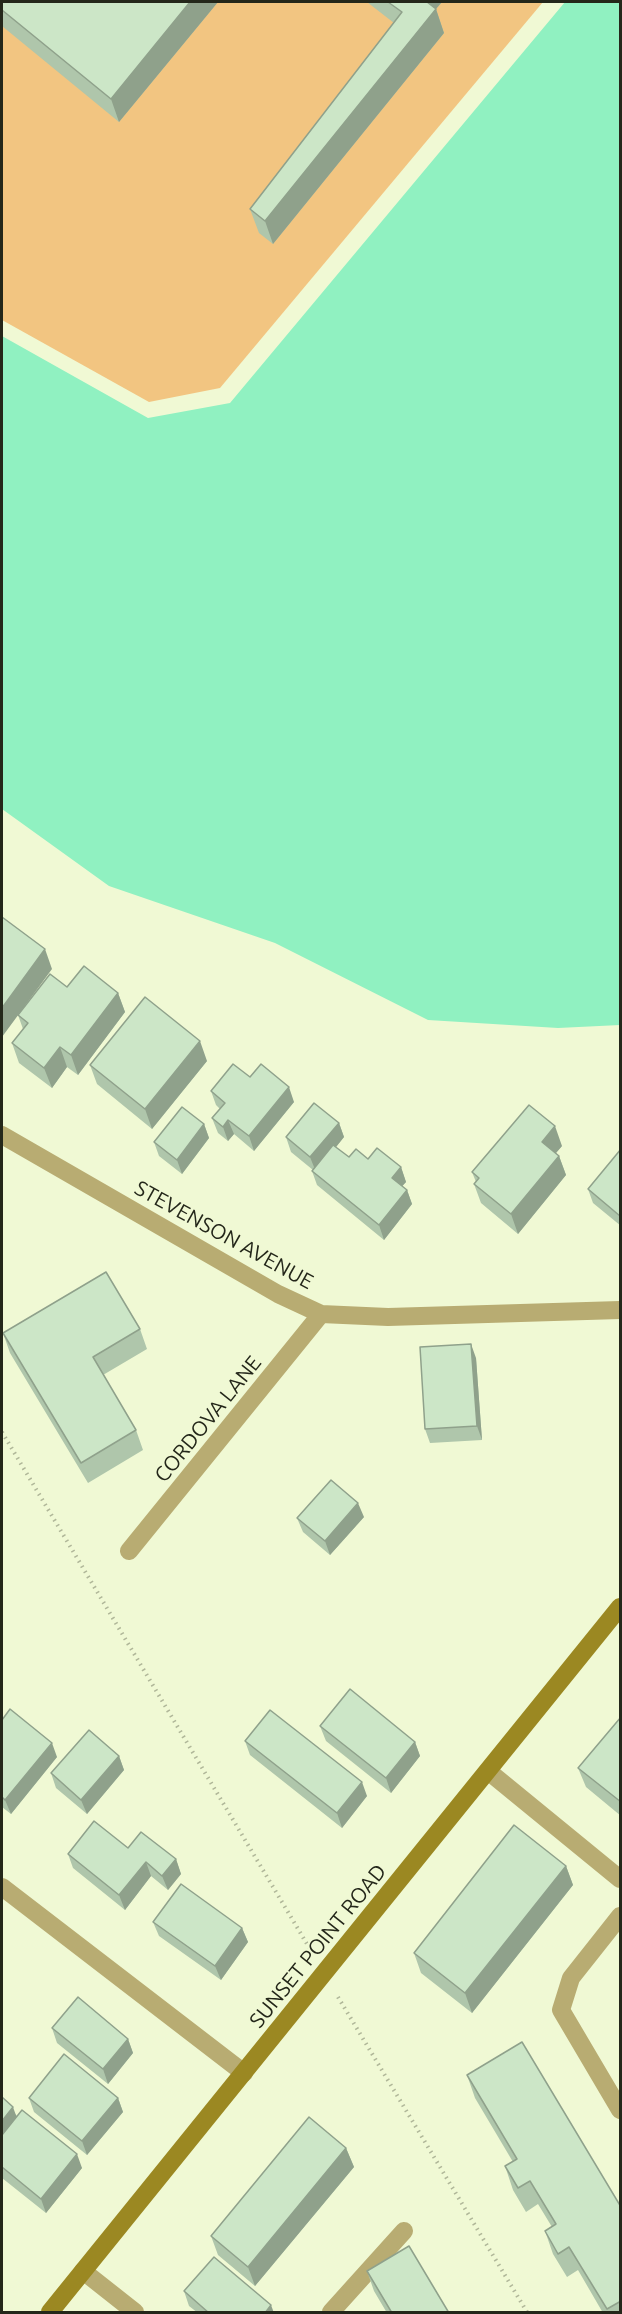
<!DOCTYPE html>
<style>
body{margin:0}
#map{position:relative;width:622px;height:2314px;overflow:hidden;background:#f0f9d4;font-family:Ubuntu,sans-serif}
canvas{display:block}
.frame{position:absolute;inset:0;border:3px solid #24271a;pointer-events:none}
</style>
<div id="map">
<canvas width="622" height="2314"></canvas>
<div class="frame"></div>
</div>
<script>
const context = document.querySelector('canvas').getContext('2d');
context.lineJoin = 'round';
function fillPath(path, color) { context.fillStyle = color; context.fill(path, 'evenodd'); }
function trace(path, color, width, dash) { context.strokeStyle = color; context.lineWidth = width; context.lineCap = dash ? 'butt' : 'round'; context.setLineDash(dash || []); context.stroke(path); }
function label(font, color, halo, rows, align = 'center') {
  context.font = font + ' Ubuntu,sans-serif'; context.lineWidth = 4.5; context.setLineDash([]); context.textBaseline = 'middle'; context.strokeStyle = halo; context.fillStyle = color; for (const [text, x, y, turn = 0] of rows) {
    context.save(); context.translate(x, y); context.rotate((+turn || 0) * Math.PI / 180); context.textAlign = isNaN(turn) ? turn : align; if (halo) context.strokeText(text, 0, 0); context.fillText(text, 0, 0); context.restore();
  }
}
fillPath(new Path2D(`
 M2,2H543L220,388L149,402L2,320Z`), '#f2c581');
fillPath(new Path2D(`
 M565,2H620V1025L558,1028L428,1020L275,943L109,886L2,809V336L148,418L230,403Z`), '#90f1c1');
trace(new Path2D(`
 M2,1432L310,1949
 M338,1997L527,2312`), '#b0b799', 4, [1.5, 4.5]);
trace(new Path2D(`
 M488,1771L620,1879
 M620,1916L571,1978L561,2010L620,2110
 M83,2271L135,2312
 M331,2312L404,2231`), '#b8ac72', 18);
trace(new Path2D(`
 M2,1135L278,1294L321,1314L388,1317L620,1310
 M129,1551L321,1314
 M2,1887L244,2073`), '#b8ac72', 18);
trace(new Path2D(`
 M50,2312L620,1607`), '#9b8822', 18);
fillPath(new Path2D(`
 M2,2H218L119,122L2,26Z
 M367,2H442L436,9L444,33L273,244L259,233L250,209L394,23Z
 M67,987L118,993L125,1012L78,1075L67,1067L52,1088L19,1063L12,1043L23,1029L18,1015Z
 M207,1061L152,1129L97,1084L90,1065Z
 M250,1077L294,1102L254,1151L234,1134L228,1141L218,1133L212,1118L220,1109L216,1105L211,1091Z
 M339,1123L344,1137L336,1147L349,1157L368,1159L401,1167L406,1182L402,1186L407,1190L412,1204L384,1240L317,1185L312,1171L313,1170L291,1152L286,1137Z
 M204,1124L209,1138L182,1174L159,1156L154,1142Z
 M562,1146L556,1153L559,1156L566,1175L518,1234L481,1203L474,1184L476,1182L472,1172Z
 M621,1149V1226L593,1203L588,1189Z
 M140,1329L147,1349L103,1375L136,1430L143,1450L88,1483L10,1353L3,1333Z
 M476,1358L482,1440L430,1443L425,1429Z
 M364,1517L330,1555L303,1532L297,1518Z
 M2,1712L3,1717L57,1757L11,1814L2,1807Z
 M621,1717V1816L586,1787L578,1768Z
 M320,1726L415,1742L420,1756L391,1793L326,1741Z
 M245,1741L367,1796L342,1828L250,1755Z
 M119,1756L124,1770L87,1814L56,1788L51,1773Z
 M128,1848L176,1859L181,1874L168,1890L151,1876L125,1910L73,1868L68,1854Z
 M566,1866L573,1885L472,2013L421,1973L414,1953Z
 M153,1922L242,1928L248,1942L221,1980L159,1936Z
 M52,2028L128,2039L133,2053L108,2084L57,2043Z
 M467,2075L621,2207V2313H603L578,2270L567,2277L553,2254L545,2231L552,2227L538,2204L526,2212L513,2190L505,2166L513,2162L475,2098Z
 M2,2097L17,2116L82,2168L46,2213L2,2178Z
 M29,2098H118L123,2112L87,2155L34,2112Z
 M346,2148L354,2167L255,2286L218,2255L211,2236Z
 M367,2271L449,2313H387L374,2291Z
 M184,2291L274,2313H198L189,2306Z`), '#afc6ab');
fillPath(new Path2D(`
 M190,2H218L119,122L111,99Z
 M422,2H442L428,18Z
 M436,9L444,33L273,244L265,221Z
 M45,949L52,969L2,1037V1008Z
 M118,993L125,1012L78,1075L71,1055Z
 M200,1041L207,1061L152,1129L145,1109Z
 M60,1047L67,1067L52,1088L44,1068Z
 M289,1087L294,1102L254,1151L249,1136Z
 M228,1120L234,1134L228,1141L223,1127Z
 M339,1123L344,1137L316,1172L310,1157Z
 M204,1124L209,1138L182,1174L177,1160Z
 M555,1126L562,1146L549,1161L542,1142Z
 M559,1156L566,1175L518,1234L511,1214Z
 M401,1167L406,1182L397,1192L392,1178Z
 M407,1190L412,1204L384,1240L379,1225Z
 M471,1344L476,1358L482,1440L477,1426Z
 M358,1503L364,1517L330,1555L325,1541Z
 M415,1742L420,1756L391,1793L386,1778Z
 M52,1743L57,1757L11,1814L5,1800Z
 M119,1756L124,1770L87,1814L81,1800Z
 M362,1782L367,1796L342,1828L337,1813Z
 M176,1859L181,1874L168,1890L162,1876Z
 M146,1862L151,1876L125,1910L119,1895Z
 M566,1866L573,1885L472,2013L465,1993Z
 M242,1928L248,1942L221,1980L215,1966Z
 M128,2039L133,2053L108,2084L103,2069Z
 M118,2098L123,2112L87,2155L82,2141Z
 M13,2107L18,2121L2,2142V2121Z
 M346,2148L354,2167L255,2286L248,2267Z
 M77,2154L82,2168L46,2213L41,2199Z
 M271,2305L274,2313H265Z`), '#8fa18b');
const building = new Path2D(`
 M2,2H190L111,99L2,10Z
 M388,2H427L436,9L265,221L250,209L402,12Z
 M2,917L45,949L2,1008Z
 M84,966L118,993L71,1055L60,1047L44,1068L12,1043L28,1023L18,1015L50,974L67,987Z
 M145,997L200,1041L145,1109L90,1065Z
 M233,1064L250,1077L261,1064L289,1087L249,1136L228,1120L223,1127L212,1118L225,1103L211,1091Z
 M314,1103L339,1123L310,1157L286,1137Z
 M529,1105L555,1126L542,1142L559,1156L511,1214L474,1184L479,1178L472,1172Z
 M182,1107L204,1124L177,1160L154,1142Z
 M333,1145L349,1157L356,1149L368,1159L377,1148L401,1167L392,1178L407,1190L379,1225L312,1171Z
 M621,1149V1215L620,1216L588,1189Z
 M106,1272L140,1329L93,1357L136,1430L81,1463L3,1333Z
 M471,1344L477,1426L425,1429L420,1347Z
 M331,1480L358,1503L325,1541L297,1518Z
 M350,1689L415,1742L386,1778L320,1726Z
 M10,1709L52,1743L5,1800L2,1797V1720Z
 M270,1710L362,1782L337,1813L245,1741Z
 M621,1717V1802L578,1768Z
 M89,1730L119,1756L81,1800L51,1773Z
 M94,1821L128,1848L141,1832L176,1859L162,1876L146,1862L119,1895L68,1854Z
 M514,1825L566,1866L465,1993L414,1953Z
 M181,1884L242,1928L215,1966L153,1922Z
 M78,1997L128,2039L103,2069L52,2028Z
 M522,2042L621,2207V2301L607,2309L569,2247L558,2254L545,2231L556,2224L530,2181L518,2188L505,2166L517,2159L467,2075Z
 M64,2054L118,2098L82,2141L29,2098Z
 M2,2097L13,2107L2,2121Z
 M22,2110L77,2154L41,2199L2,2167V2135Z
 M309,2117L346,2148L248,2267L211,2236Z
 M409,2246L449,2313H392L367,2271Z
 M214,2257L271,2305L265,2313H209L184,2291Z`);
fillPath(building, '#cce6c7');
trace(building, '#8fa18b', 1.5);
label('21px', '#24271a', '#f0f9d4', [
 ["STEVENSON AVENUE",224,1235,29],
 ["CORDOVA LANE",208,1419,-51],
 ["SUNSET POINT ROAD",318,1946,-51]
]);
</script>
